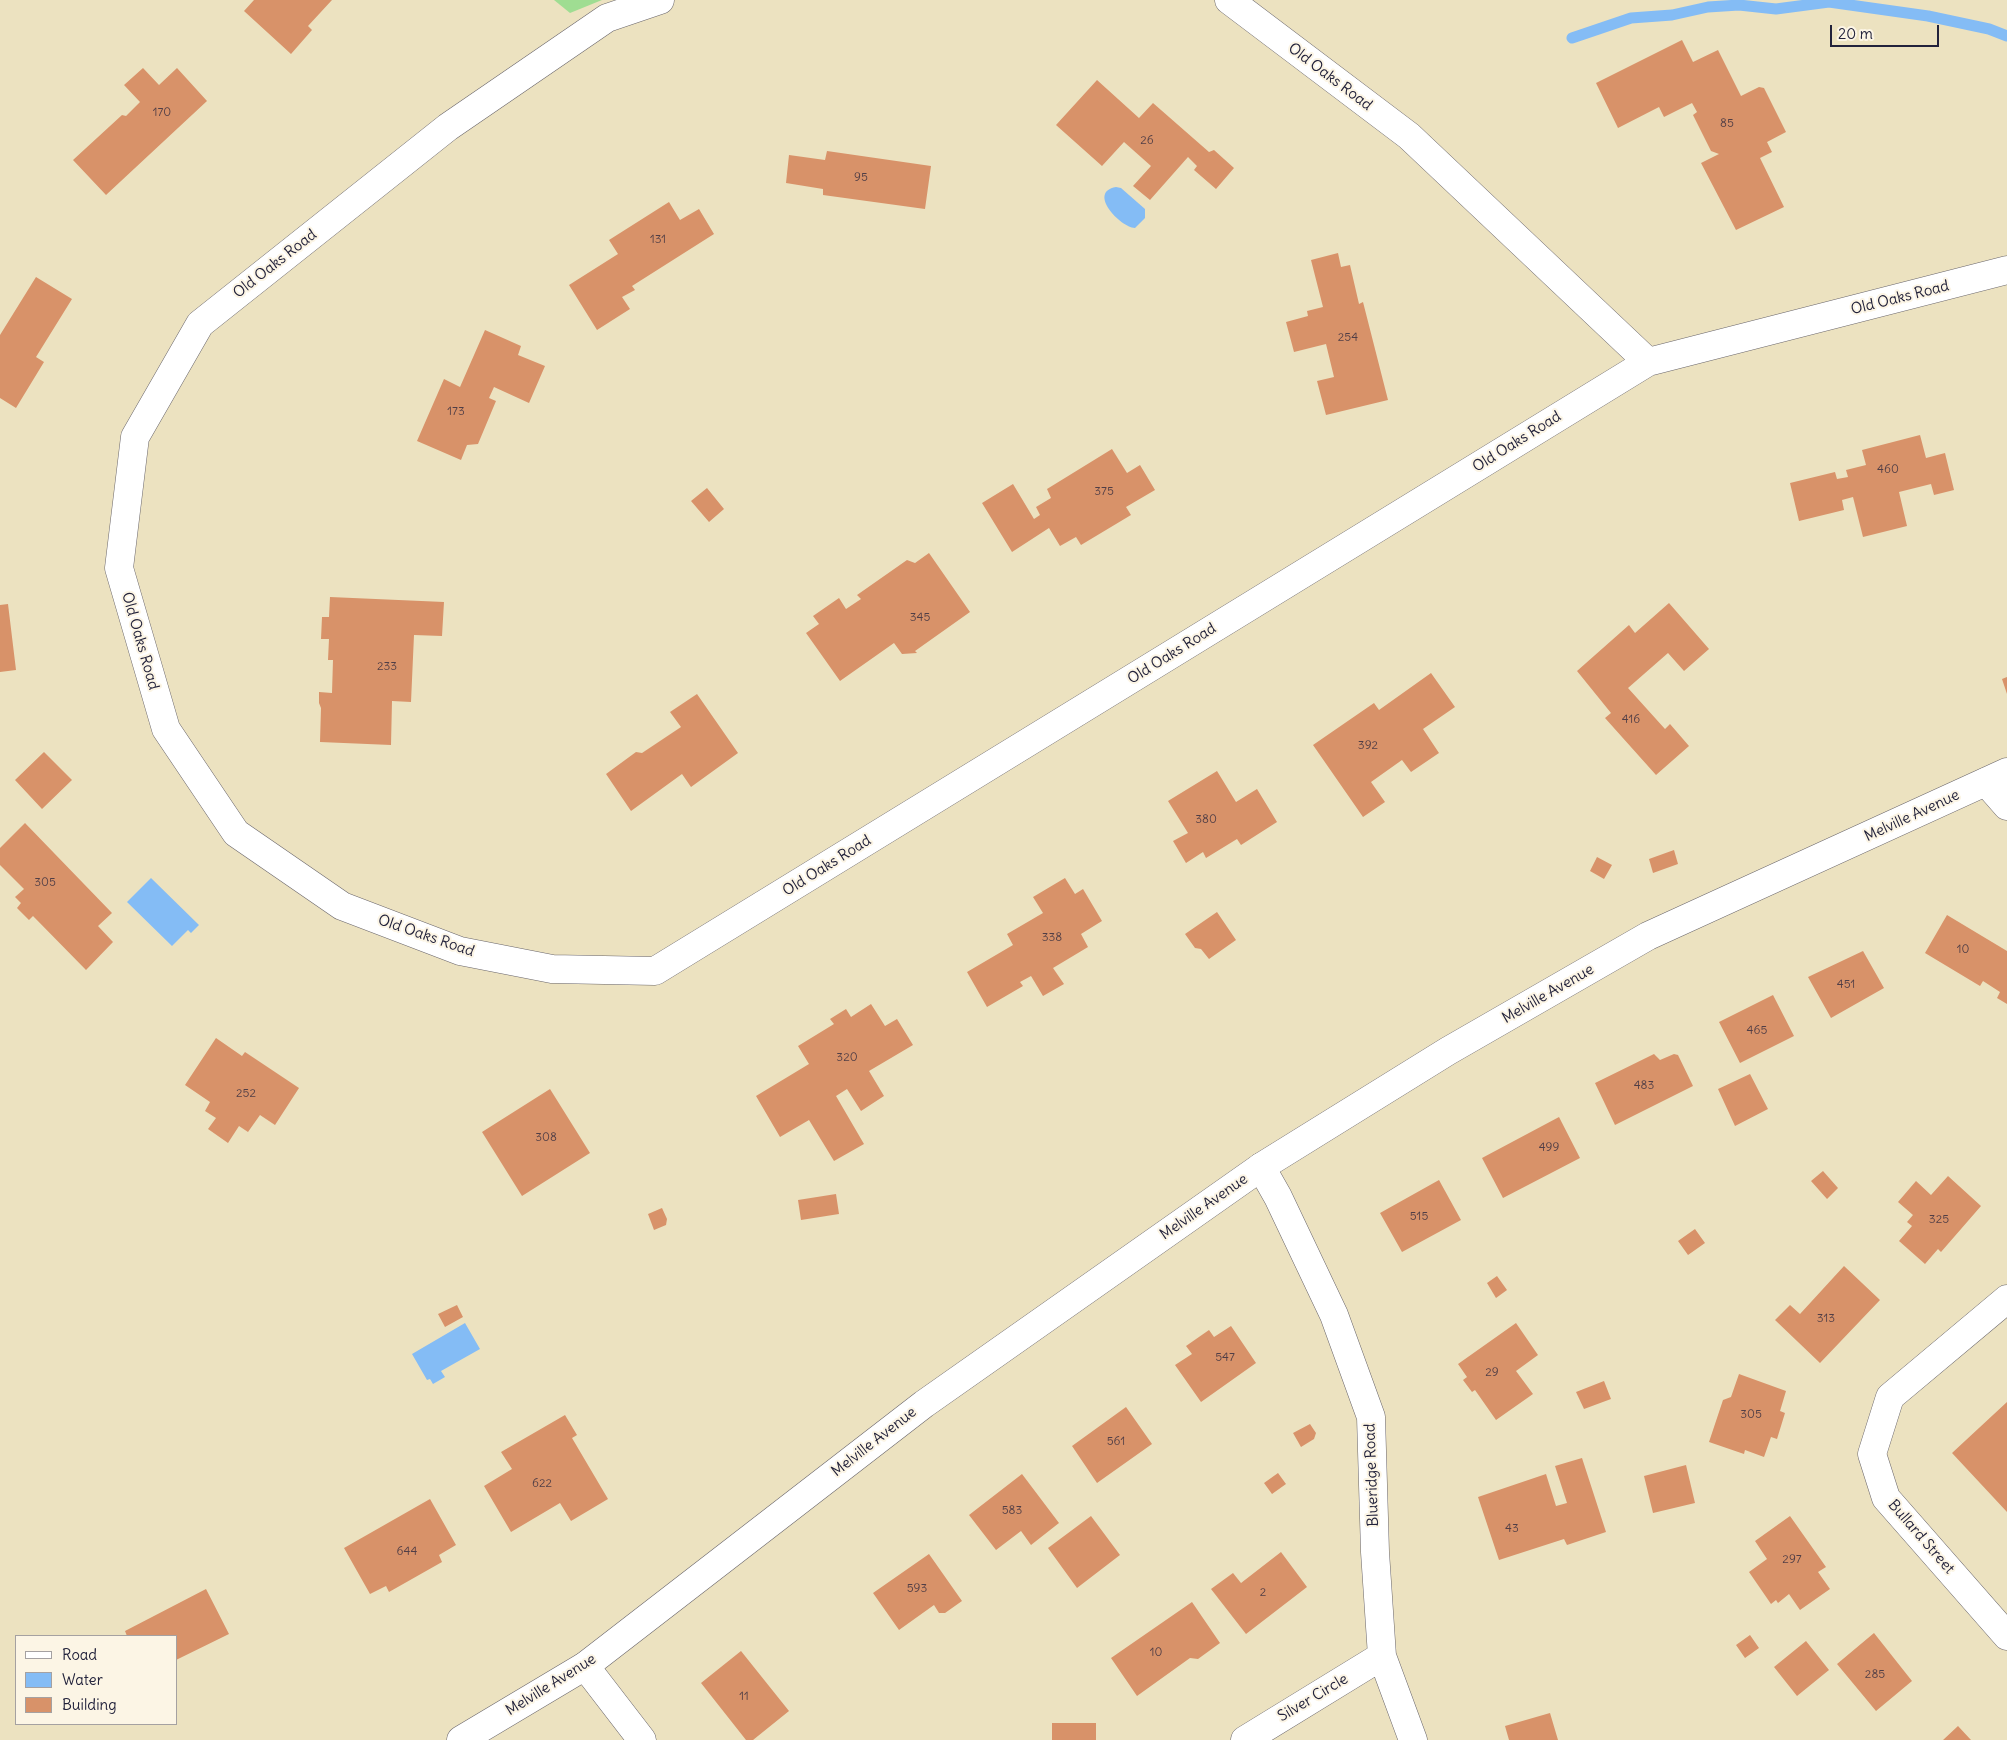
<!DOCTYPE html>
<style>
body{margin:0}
#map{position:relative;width:2007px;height:1740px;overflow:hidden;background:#ece2c0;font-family:Delius,sans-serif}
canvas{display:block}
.legend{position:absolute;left:15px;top:1635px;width:162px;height:90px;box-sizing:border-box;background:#fcf5e5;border:1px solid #a5a1a1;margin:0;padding:6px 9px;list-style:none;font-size:15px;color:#22223b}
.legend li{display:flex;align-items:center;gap:10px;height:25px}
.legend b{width:25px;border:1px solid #a5a1a1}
.scale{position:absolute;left:1830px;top:25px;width:109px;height:22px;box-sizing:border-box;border:2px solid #22223b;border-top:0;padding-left:6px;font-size:15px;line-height:18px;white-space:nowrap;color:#22223b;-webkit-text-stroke:4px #fcf5e5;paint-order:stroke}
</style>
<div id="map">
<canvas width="2007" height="1740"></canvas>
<ul class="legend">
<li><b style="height:6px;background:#fff"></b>Road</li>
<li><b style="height:14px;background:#84bcf5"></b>Water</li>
<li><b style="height:14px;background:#d89269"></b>Building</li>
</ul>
<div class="scale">20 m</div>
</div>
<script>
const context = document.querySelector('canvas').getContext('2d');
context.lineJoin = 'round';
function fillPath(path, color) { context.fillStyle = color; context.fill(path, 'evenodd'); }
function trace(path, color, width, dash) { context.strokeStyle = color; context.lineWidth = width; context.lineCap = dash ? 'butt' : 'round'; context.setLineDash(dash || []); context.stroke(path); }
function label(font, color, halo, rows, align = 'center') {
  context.font = font + ' Delius,sans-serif'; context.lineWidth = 4; context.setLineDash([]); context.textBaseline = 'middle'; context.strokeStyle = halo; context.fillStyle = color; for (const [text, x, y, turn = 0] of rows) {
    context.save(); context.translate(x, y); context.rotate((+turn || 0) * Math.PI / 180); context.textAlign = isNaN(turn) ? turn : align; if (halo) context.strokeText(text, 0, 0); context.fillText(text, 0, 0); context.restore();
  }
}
fillPath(new Path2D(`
 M554,0H602L570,13Z`), '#9fdd92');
fillPath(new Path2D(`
 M1116,187L1121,188L1145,209V218L1135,228C1120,227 1087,192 1116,187Z
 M151,878L199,925L191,933L188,930L172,946L127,902Z
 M465,1323L480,1349L441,1371L445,1377L433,1384L430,1379L427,1380L412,1354Z`), '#84bcf5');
trace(new Path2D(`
 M1572,38L1631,18L1672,15L1708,7L1739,5L1776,9L1829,2L1928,16L1989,29L2007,36`), '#84bcf5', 11);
fillPath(new Path2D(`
 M254,0H332L308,26L312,30L291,54L244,11Z
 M1682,40L1693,62L1718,50L1741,96L1759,87L1764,88L1786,132L1767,142L1772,152L1760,158L1784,207L1736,230L1701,163L1719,154L1711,151L1693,115L1697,112L1692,103L1664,117L1659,107L1618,128L1596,83Z
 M143,68L159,85L177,68L207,101L106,195L73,160L122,115L126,116L140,102L124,85Z
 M1097,80L1139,118L1153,103L1209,152L1214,150L1234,168L1216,189L1194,170L1197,166L1188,157L1150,200L1133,186L1151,166L1124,142L1102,166L1056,125Z
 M827,151L931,166L925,209L823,195V189L786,183L789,155L825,160Z
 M669,202L680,220L699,209L714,234L632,286L635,290L622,297L630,309L597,330L569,285L618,254L609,240Z
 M1338,253L1341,267L1350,265L1359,304L1363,302L1388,400L1326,415L1317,381L1334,377L1326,344L1294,352L1286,322L1308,316L1307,311L1323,307L1311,260Z
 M36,277L72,299L36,357L44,362L16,408L0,398V335Z
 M485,330L521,346L518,355L545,366L529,403L494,387L489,398L496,401L478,444L467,445L461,460L417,441L444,379L460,387Z
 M1920,435L1926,458L1945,453L1954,490L1934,495L1931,484L1899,492L1907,526L1863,537L1853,497L1842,500L1844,510L1799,521L1790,483L1835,472L1837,479L1848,477L1846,470L1866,465L1862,450Z
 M1112,449L1127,473L1140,465L1155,490L1126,507L1131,515L1081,545L1076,537L1060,546L1049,528L1012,552L982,503L1013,484L1034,519L1040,515L1036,507L1051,498L1047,489Z
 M707,488L724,509L709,522L691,501Z
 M929,553L970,612L915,651L917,653L902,654L894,643L840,681L806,633L819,624L813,616L839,598L846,609L861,599L857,595L907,560L915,563Z
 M330,597L444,602L442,636L414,635L411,702L392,701L391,745L320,742L321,708L319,703V692L332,693L333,660H328L329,639H321L322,617H329Z
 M1669,603L1709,649L1684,671L1668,653L1628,688L1665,729L1670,724L1689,746L1656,775L1605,718L1611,713L1577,671L1629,625L1635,633Z
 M8,604L16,670L0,672V605Z
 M1431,673L1455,707L1423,729L1439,753L1411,772L1402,760L1371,782L1385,802L1363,817L1313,745L1374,703L1379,710Z
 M2007,677V694L2002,679Z
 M697,694L738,753L691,787L682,774L631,811L606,774L636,752L642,753L681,727L670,712Z
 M44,752L72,780L42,809L15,780Z
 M1217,771L1236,802L1257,789L1277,822L1241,845L1237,839L1206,858L1203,852L1186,863L1173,841L1188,833L1168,801Z
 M25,823L112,913L98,926L113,942L86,970L33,916L29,920L17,908L21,903L15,897L24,889L0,865V848Z
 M1674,850L1678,864L1653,873L1649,859Z
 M1597,857L1612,865L1604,879L1590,871Z
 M1065,878L1075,894L1083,889L1102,921L1081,934L1088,947L1053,968L1064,984L1043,996L1031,976L1020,982L1023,986L987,1007L967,972L1013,945L1007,934L1043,913L1033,897Z
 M1217,912L1236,940L1209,959L1201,949L1195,948L1185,934Z
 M1947,915L2007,951V1004L1997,998L2000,992L1983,981L1980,986L1925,953Z
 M1863,951L1884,988L1831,1018L1808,977Z
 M1773,995L1794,1036L1740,1063L1719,1022Z
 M871,1004L885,1026L897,1019L913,1045L869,1071L884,1096L861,1111L847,1089L836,1096L864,1144L834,1161L809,1120L780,1137L756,1096L809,1064L798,1046L834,1024L830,1019L846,1009L851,1017Z
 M216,1038L242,1056L245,1052L299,1088L275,1125L260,1115L248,1132L239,1126L228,1143L208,1129L216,1118L205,1111L210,1102L185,1085Z
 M1654,1054L1660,1060L1674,1054L1678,1055L1693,1086L1615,1125L1595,1083Z
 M1750,1074L1768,1109L1735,1126L1718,1089Z
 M550,1089L590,1153L522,1196L482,1132Z
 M1559,1117L1580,1158L1503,1198L1482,1158Z
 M1823,1171L1838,1188L1827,1199L1811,1181Z
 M1948,1176L1981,1206L1941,1252L1938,1249L1925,1264L1899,1241L1912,1226L1907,1222L1913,1215L1898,1202L1916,1181L1931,1195Z
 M1439,1180L1461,1220L1402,1252L1380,1213Z
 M836,1194L839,1214L801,1220L798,1200Z
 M662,1208L667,1219L666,1225L654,1230L648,1214Z
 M1695,1229L1705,1243L1688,1255L1678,1241Z
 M1844,1266L1880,1300L1820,1363L1775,1320L1790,1305L1800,1314Z
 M1497,1276L1507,1290L1496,1298L1487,1283Z
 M457,1305L463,1317L445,1327L438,1314Z
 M1516,1323L1538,1355L1516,1371L1533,1394L1496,1420L1475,1390L1472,1392L1463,1380L1467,1377L1458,1364Z
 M1231,1326L1256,1363L1201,1402L1175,1365L1192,1354L1186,1346L1209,1330L1214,1337Z
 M1739,1374L1786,1391L1780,1411L1785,1413L1777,1439L1771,1437L1764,1457L1745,1450L1744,1454L1709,1442L1723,1400L1731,1397Z
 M1604,1381L1611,1399L1584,1409L1576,1392Z
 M2007,1402V1512L1952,1453Z
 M1126,1407L1152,1444L1097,1483L1072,1446Z
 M565,1415L577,1435L572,1438L608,1499L571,1521L560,1503L511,1532L484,1486L512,1469L501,1452Z
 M1310,1424L1316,1433L1314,1439L1301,1447L1293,1433Z
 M1582,1458L1606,1532L1567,1545L1564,1539L1499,1560L1478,1497L1546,1474L1556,1506L1567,1503L1555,1466Z
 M1686,1465L1695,1503L1653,1513L1644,1476Z
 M1278,1473L1286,1484L1272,1494L1264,1483Z
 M1022,1474L1059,1523L1031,1545L1021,1531L996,1550L969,1515Z
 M430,1499L456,1545L439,1555L442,1562L389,1592L386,1586L370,1594L344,1548Z
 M1091,1516L1120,1555L1077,1588L1048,1548Z
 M1790,1516L1826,1567L1818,1572L1830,1589L1800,1610L1789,1594L1778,1603L1776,1600L1771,1604L1749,1572L1767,1559L1755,1541Z
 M1281,1552L1307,1587L1246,1634L1211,1589L1233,1573L1241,1583Z
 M929,1554L962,1601L945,1613H939L934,1605L899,1630L873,1593Z
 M206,1589L229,1634L176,1660V1636H127L125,1631Z
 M1192,1602L1220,1643L1198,1659L1190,1658L1137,1696L1111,1658Z
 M1874,1633L1912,1681L1876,1711L1837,1664Z
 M1750,1635L1759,1648L1745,1658L1736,1645Z
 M1806,1641L1829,1670L1797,1696L1774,1667Z
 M741,1651L789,1711L753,1740H746L701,1683Z
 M1550,1713L1558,1740H1509L1505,1726Z
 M1052,1723H1096V1740H1052Z
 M1958,1726L1971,1740H1943Z`), '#d89269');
const minor = new Path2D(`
 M660,0L607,18L448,127L200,324L135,437L119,568L166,729L236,833L342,906L460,951L552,969L655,971L1648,362L2007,270
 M1229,0L1409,136L1648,362
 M1986,782L2007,806
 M1261,1167L1278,1197L1334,1315L1371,1417L1375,1552L1382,1656L1413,1740
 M2007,1299L1890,1397L1872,1454L1886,1498L2007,1636
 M585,1666L642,1740
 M1245,1740L1382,1656`);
const tertiary = new Path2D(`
 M461,1740L585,1666L924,1404L1261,1167L1448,1051L1648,936L2007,772`);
trace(minor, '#69656a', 29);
trace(tertiary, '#69656a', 29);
trace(minor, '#fff', 28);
trace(tertiary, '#fff', 28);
label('12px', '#503e46', null, [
 ["170",162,113],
 ["85",1727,124],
 ["26",1147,141],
 ["95",861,178],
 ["131",658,240],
 ["254",1348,338],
 ["173",456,412],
 ["460",1888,470],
 ["375",1104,492],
 ["345",920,618],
 ["233",387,667],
 ["416",1631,720],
 ["392",1368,746],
 ["380",1206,820],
 ["305",45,883],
 ["338",1052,938],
 ["10",1963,950],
 ["451",1846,985],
 ["465",1757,1031],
 ["320",847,1058],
 ["483",1644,1086],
 ["252",246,1094],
 ["308",546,1138],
 ["499",1549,1148],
 ["515",1419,1217],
 ["325",1939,1220],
 ["313",1826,1319],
 ["547",1225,1358],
 ["29",1492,1373],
 ["305",1751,1415],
 ["561",1116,1442],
 ["622",542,1484],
 ["583",1012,1511],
 ["43",1512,1529],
 ["644",407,1552],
 ["297",1792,1560],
 ["593",917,1589],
 ["2",1263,1593],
 ["10",1156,1653],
 ["285",1875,1675],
 ["11",744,1697]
]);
label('15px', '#22223b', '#fcf5e5', [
 ["Old Oaks Road",1330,77,37],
 ["Old Oaks Road",275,264,-38],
 ["Old Oaks Road",1900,298,-14],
 ["Old Oaks Road",1517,442,-32],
 ["Old Oaks Road",140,641,74],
 ["Old Oaks Road",1172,654,-32],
 ["Melville Avenue",1912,816,-25],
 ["Old Oaks Road",827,866,-32],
 ["Old Oaks Road",426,936,19],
 ["Melville Avenue",1548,994,-30],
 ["Melville Avenue",1204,1207,-35],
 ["Melville Avenue",874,1442,-38],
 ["Blueridge Road",1372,1475,-92],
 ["Bullard Street",1921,1537,49],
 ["Melville Avenue",551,1685,-32],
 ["Silver Circle",1313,1698,-31]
]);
</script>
